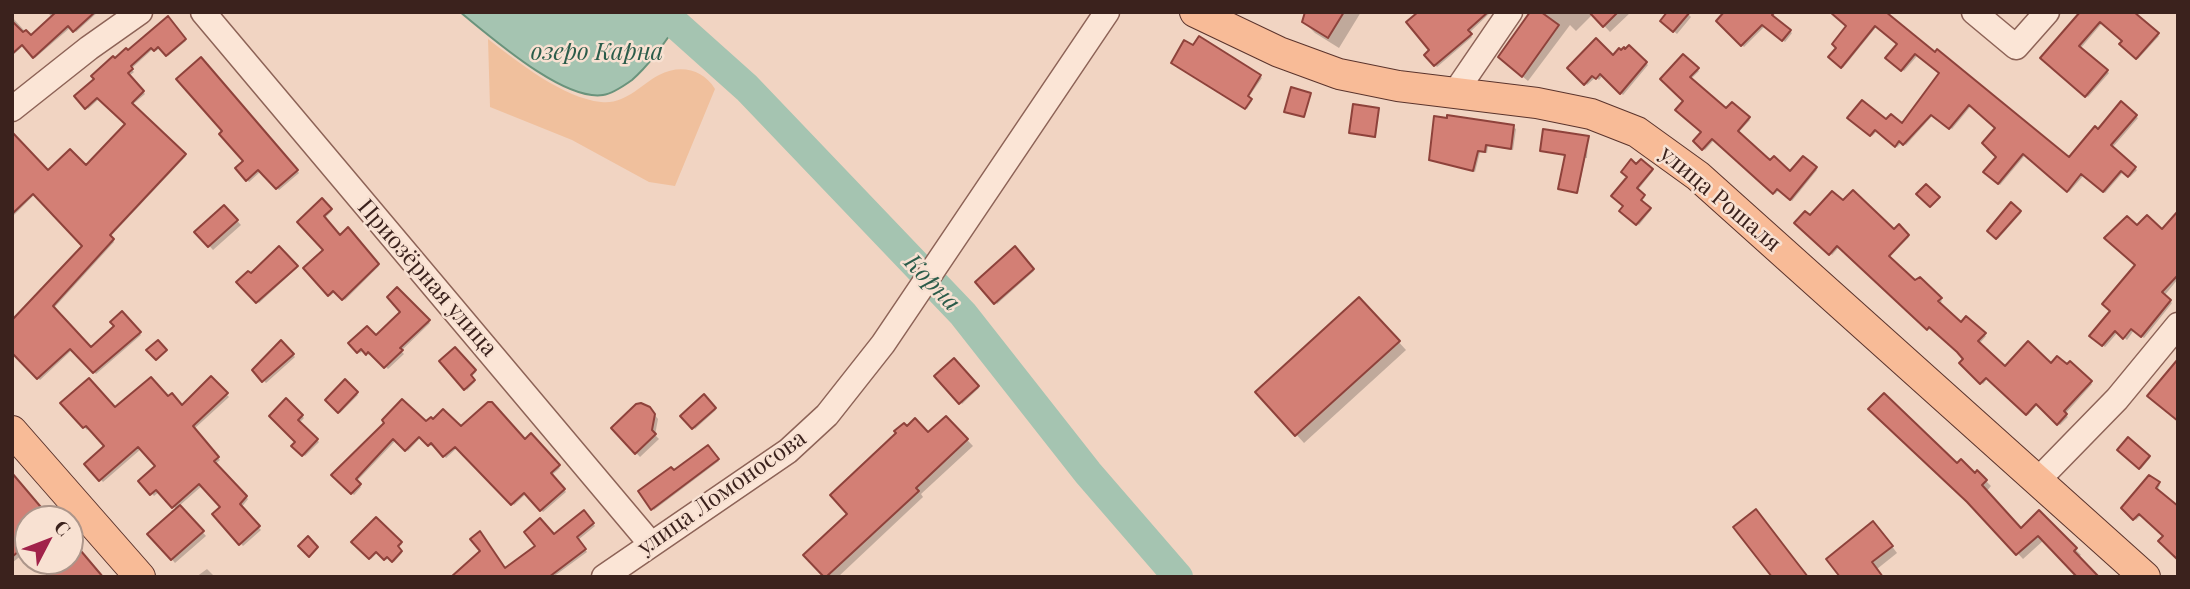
<!DOCTYPE html>
<meta charset="utf-8">
<style>
body{margin:0}
#map{position:relative;width:2190px;height:589px;overflow:hidden;background:#f1d4c2;font-family:"Playfair Display",serif}
canvas{display:block}
.frame{position:absolute;inset:0;border:14px solid #3b221d;pointer-events:none}
.north{position:absolute;left:14px;top:505px;width:70px;height:70px;box-sizing:border-box;background:#f8e1d2;border:2px solid #ac958a;border-radius:50%;rotate:48deg;font-size:19px;font-weight:700;line-height:28px;text-align:center;color:#3b221d}
.north::after{content:'';display:block;margin:auto;width:24px;height:32px;background:#a1224a;clip-path:polygon(50% 0,100% 100%,50% 72%,0 100%)}
</style>
<div id="map">
<canvas width="2190" height="589"></canvas>
<div class="frame"></div>
<div class="north">С</div>
</div>
<script>
const context = document.querySelector('canvas').getContext('2d');
context.lineJoin = 'round';
function fillPath(path, color) { context.fillStyle = color; context.fill(path, 'evenodd'); }
function trace(path, color, width, dash) { context.strokeStyle = color; context.lineWidth = width; context.lineCap = dash ? 'butt' : 'round'; context.setLineDash(dash || []); context.stroke(path); }
function label(font, color, halo, rows, align = 'center') {
  context.font = font + ' "Playfair Display",serif'; context.lineWidth = 5; context.setLineDash([]); context.textBaseline = 'middle'; context.strokeStyle = halo; context.fillStyle = color; for (const [text, x, y, turn = 0] of rows) {
    context.save(); context.translate(x, y); context.rotate((+turn || 0) * Math.PI / 180); context.textAlign = isNaN(turn) ? turn : align; if (halo) context.strokeText(text, 0, 0); context.fillText(text, 0, 0); context.restore();
  }
}
fillPath(new Path2D(`
 M488,39C518,62 563,98 601,102C625,105 640,85 659,75C680,64 703,69 715,89L675,186L649,182L572,140L490,107Z`), '#f0c09d');
const water = new Path2D(`
 M460,12H686C670,34 653,62 632,80C625,85 611,94 603,95C563,101 491,37 460,12Z`);
fillPath(water, '#a5c4b1');
trace(water, '#6a937c', 2);
fillPath(new Path2D(`
 M47,12H98L76,32L71,27L35,58L24,45L12,56V17L31,38L53,18Z
 M1308,12H1361L1339,48L1315,33L1304,22Z
 M1420,12H1491L1469,33L1472,37L1437,67L1426,55L1432,50Z
 M1532,12H1631L1610,32L1593,14L1576,31L1570,25L1528,81L1506,63Z
 M1723,12H1766L1792,33L1785,42L1765,26L1744,47L1718,21Z
 M1882,12L2070,159L2121,104L2138,118L2112,148L2137,170L2130,177L2124,171L2105,193L2084,175L2069,192L2026,154L2000,185L1985,171L1998,157V128L1971,106L1952,129L1933,115L1906,145L1902,142L1897,147L1877,131L1872,136L1850,118L1902,125L1941,74L1918,55L1904,71L1888,58L1899,44L1877,26L1843,68L1830,57Z
 M2082,12H2130L2159,36L2138,59L2121,44L2124,41L2103,22L2080,49L2109,73L2088,97L2043,58Z
 M1688,14L1691,17L1677,34L1662,21Z
 M168,19L186,41L168,56L161,47L156,51L154,48L131,69L134,72L129,76L145,94L132,105L186,156L110,237L114,242L54,308L91,350L116,326L122,314L141,335L96,374L73,349L40,380L14,352L12,353V322L84,246L35,194L12,217V138L48,172L86,168L127,124L100,98L88,109L77,96L115,60L129,52Z
 M1199,39L1262,78L1248,98L1252,101L1247,109L1174,64L1194,48Z
 M1629,47L1648,65L1623,95L1603,75L1599,80L1596,77L1587,85L1570,68L1613,57Z
 M1684,57L1699,71L1690,80L1726,111L1732,104L1750,120L1738,133L1770,163L1790,173L1803,158L1817,170L1792,201L1780,189L1775,194L1715,139L1705,150L1695,141L1703,133L1685,101Z
 M201,59L299,173L279,190L261,171L249,182L237,168L245,161Z
 M1310,94L1305,117L1288,113Z
 M1378,110L1376,138L1350,133Z
 M1513,127L1516,129L1513,150L1488,146L1487,153L1480,152L1475,172L1430,159Z
 M1588,138L1587,158H1585L1578,193L1561,190L1567,156L1542,151Z
 M1641,161L1653,171L1637,191L1645,197L1641,202L1651,210L1639,225L1621,211L1625,206L1637,167Z
 M322,201L332,211L324,219L340,237L348,230L379,266L345,300L336,291L330,296L306,268L326,250Z
 M1843,203L1894,231L1899,227L1909,237L1889,258L1915,283L1920,279L1942,301L1939,304L1961,324L1984,335L1986,336L1979,344L2005,369L2051,365L2067,367L2070,364L2092,384L2065,414L2068,417L2060,425L2038,404L2028,415L1988,378L1983,384L1961,363L1965,359L1932,327L1929,330L1840,246L1832,255L1797,223Z
 M2011,205L2021,213L1998,239L1989,231Z
 M224,207L241,225L213,250L197,232Z
 M2178,213V279L2164,296L2172,303L2144,338L2134,330L2127,340L2118,332L2105,347L2092,336L2112,311L2137,265V228L2162,231Z
 M279,249L297,268L259,303L239,282L251,276Z
 M1015,249L1034,271L997,304L977,282Z
 M397,289L430,323L401,351L404,354L388,369L372,353L369,355L364,350L360,353L350,343L376,337L403,312Z
 M1367,307L1406,350L1304,443L1258,392Z
 M281,343L295,357L266,383L254,370Z
 M455,349L476,372L471,377L475,382L467,390L441,361Z
 M954,361L979,388L962,404L937,376Z
 M211,379L229,397L194,429L220,460L215,464L248,499L241,508L261,530L243,546L214,514L222,507L203,485L179,506L206,536L175,563L150,534L177,510L160,491L154,496L141,481L157,467L141,449L103,482L87,464L107,446L89,427L87,430L63,403L115,409L168,398L182,407Z
 M345,382L358,395L340,413L327,400Z
 M704,397L716,410L695,429L683,416Z
 M286,400L304,418L299,423L319,442L305,456L294,446L298,442Z
 M653,413L658,419L655,435L659,439L640,457L613,428Z
 M946,418L973,446L921,494L923,497L838,577H826L849,514L899,433L928,435Z
 M387,423L426,424L525,441L531,435L560,468L552,475L566,492L543,512L527,493L514,505L458,447L446,458L434,444L431,446L421,437L408,451L396,440L356,482L361,487L354,495L334,475Z
 M2128,439L2150,458L2141,469L2119,450Z
 M708,447L719,461L654,510L640,492L674,473Z
 M1957,465L1975,475L1977,472L1991,486L1986,492L2021,530L2039,513L2081,555L2078,557L2097,577H2071L2076,572L2044,540L2023,559L1971,503Z
 M12,474L50,519H28V550L12,563Z
 M2149,477L2160,485L2157,491L2166,536L2142,514L2136,520L2123,508Z
 M584,513L595,526L578,540L587,552L553,577H456L505,569Z
 M376,519L402,544L398,548L402,553L394,562L389,557L386,560L378,552L371,559L353,542Z
 M1879,529L1897,553L1877,569L1842,577Z
 M207,569L215,577H196Z`), '#0003');
trace(new Path2D(`
 M662,12L747,88L963,314L1088,473L1178,577`), '#a5c4b1', 30);
const building = new Path2D(`
 M56,12H95L73,32L68,26L33,58L22,45L12,54V21L23,32L26,30L31,35Z
 M1305,12H1344L1328,38L1302,22Z
 M1418,12H1488L1468,30L1472,34L1434,66L1424,55L1429,50L1406,22Z
 M1530,12H1541L1559,25L1522,77L1498,57Z
 M1589,12H1618L1603,27Z
 M1667,12H1690L1673,32L1660,21Z
 M1724,12H1775L1772,15L1791,30L1782,41L1762,25L1741,46L1716,21Z
 M1830,12H1886L1935,52L1937,49L2069,157L2095,126L2098,129L2121,101L2137,115L2111,145L2136,167L2128,177L2121,171L2103,192L2081,174L2067,192L2023,154L1998,184L1983,172L1996,157L1982,143L1995,128L1969,105L1949,129L1931,115L1903,145L1899,141L1895,147L1875,130L1870,136L1847,118L1862,100L1886,119L1891,114L1902,123L1939,73L1915,54L1901,71L1885,58L1897,44L1875,26L1841,68L1828,57L1836,48L1832,44L1846,26Z
 M2080,12H2134L2159,33L2136,59L2119,44L2122,41L2100,22L2079,46L2108,70L2085,97L2040,58Z
 M168,16L186,39L166,56L158,47L154,51L151,48L131,66L133,69L128,73L144,91L132,103L186,154L110,235L114,239L53,306L91,347L114,326L110,322L122,311L141,332L93,373L70,349L37,379L12,353V320L82,246L33,194L12,214V132L48,170L70,149L86,165L125,124L97,98L85,109L74,96L94,79L91,76L113,56L115,58L126,48L128,50Z
 M1199,36L1261,75L1248,96L1252,99L1245,109L1171,63L1184,40L1193,45Z
 M1596,38L1613,55L1619,48L1621,50L1624,47L1625,49L1629,45L1647,62L1620,94L1600,74L1596,79L1592,76L1584,85L1567,68Z
 M1683,54L1699,68L1690,77L1726,108L1732,102L1750,117L1738,131L1770,160L1774,156L1790,171L1803,156L1817,167L1790,200L1777,189L1773,194L1712,139L1702,150L1693,141L1701,132L1675,110L1683,101L1660,79Z
 M201,57L298,170L276,189L258,170L246,181L235,168L243,161L219,134L222,131L176,79Z
 M1291,87L1311,93L1304,117L1284,112Z
 M1353,104L1379,108L1375,137L1349,133Z
 M1447,115L1514,125L1511,149L1486,145L1485,152L1478,151L1473,171L1429,160L1434,116L1447,118Z
 M1543,129L1589,136L1577,193L1558,189L1565,155L1540,151Z
 M1631,159L1636,164L1641,159L1653,169L1637,188L1645,195L1641,200L1651,208L1636,225L1619,211L1623,206L1611,196L1627,177L1621,172Z
 M1926,184L1940,197L1930,207L1916,194Z
 M1853,190L1894,229L1899,224L1909,235L1889,256L1915,280L1920,277L1942,298L1938,301L1961,322L1966,316L1986,333L1978,341L2005,366L2028,341L2051,363L2057,356L2067,364L2070,361L2092,381L2064,411L2067,414L2057,425L2036,404L2026,415L1986,378L1980,384L1959,363L1963,359L1957,352L1929,327L1927,330L1837,246L1829,255L1794,223L1805,211L1810,215L1832,191L1843,200Z
 M322,198L332,209L324,216L340,235L348,227L379,264L342,300L333,291L328,296L303,268L323,250L297,222Z
 M2011,202L2021,211L1996,239L1987,231Z
 M224,205L238,220L208,247L194,232Z
 M2178,211V275L2162,292L2171,300L2141,337L2131,329L2123,339L2115,331L2102,346L2089,336L2110,311L2102,304L2135,265L2104,238L2127,216L2137,225L2147,215L2162,229Z
 M279,246L298,266L256,303L236,282L248,271L251,273Z
 M1015,246L1034,269L994,304L975,282Z
 M397,287L430,320L400,348L403,350L384,368L368,352L366,355L361,349L357,353L348,343L367,326L376,335L400,312L387,297Z
 M1359,297L1400,341L1295,436L1255,392Z
 M158,340L167,350L156,360L146,350Z
 M281,340L294,354L262,382L252,370Z
 M455,347L476,370L471,375L475,380L464,390L439,361Z
 M954,358L979,386L959,404L934,376Z
 M2178,359V421L2147,396Z
 M211,376L228,393L193,426L219,457L214,461L247,496L240,504L260,526L239,545L212,514L220,507L199,484L172,508L156,490L150,495L138,481L155,466L138,447L99,481L84,464L104,446L86,426L83,428L60,403L89,378L115,407L151,377L168,396L172,393L182,405Z
 M345,379L358,392L338,413L325,400Z
 M1884,393L1957,463L1961,459L1975,473L1977,470L1987,480L1982,485L2021,528L2039,510L2077,548L2074,551L2099,577H2077L2038,536L2016,555L1967,502L1868,409Z
 M704,394L716,408L692,429L680,416Z
 M286,398L303,415L298,420L318,439L302,456L291,446L295,442L269,416Z
 M402,399L426,421L431,417L433,419L443,409L461,426L488,402H492L525,439L531,433L560,465L551,473L565,489L540,511L524,493L511,505L455,447L443,457L431,443L428,446L419,437L405,451L393,439L356,479L361,484L351,494L331,475L384,423L382,420Z
 M641,403L650,407L655,414L652,430L656,434L635,454L611,428L636,404Z
 M946,416L968,439L916,488L919,491L826,577H824L803,555L847,514L830,495L896,433L894,431L904,423L907,426L915,418L928,432Z
 M2128,437L2150,456L2139,469L2117,450Z
 M708,445L719,459L651,510L638,491L671,467L674,470Z
 M12,473L51,519H28V543L12,557Z
 M2149,475L2160,482L2156,488L2178,506V560L2158,541L2163,536L2139,514L2133,520L2121,508Z
 M180,505L204,531L171,560L147,534Z
 M1756,509L1808,577H1772L1733,527Z
 M584,510L594,523L577,537L586,549L549,577H451L480,551L470,539L480,531L505,568L535,546L524,532L540,518L554,534Z
 M376,517L402,542L398,546L402,551L392,562L387,557L384,560L376,552L369,559L351,542Z
 M1873,521L1893,546L1872,562L1883,577H1840L1826,559Z
 M308,536L318,547L309,557L298,546Z
 M70,543L79,553L81,551L103,577H50L35,561H70Z`);
fillPath(building, '#d37f75');
trace(building, '#8e423b', 2);
const minor = new Path2D(`
 M203,12L651,544
 M1974,12L2016,47L2047,12
 M1454,94L1510,12
 M12,109L89,48L140,12
 M2038,480L2117,399L2178,325
 M604,577L788,451L827,415L883,344L1107,12`);
const major = new Path2D(`
 M1195,12L1279,52L1339,74L1398,86L1537,103L1591,114L1637,132L1698,176L2145,577
 M12,431L140,577`);
trace(minor, '#8d6357', 27);
trace(major, '#5a332c', 32);
trace(minor, '#fbe5d6', 24);
trace(major, '#f8bb97', 30);
label('23px', '#3b221d', '#f8e1d2', [
 ["улица Рошаля",1720,199,40],
 ["Приозёрная улица",427,278,49],
 ["улица Ломоносова",722,493,-35]
]);
label('italic 24px', '#2b5c4a', '#f8e1d2', [
 ["озеро Карна",597,53],
 ["Корна",932,283,46]
]);
</script>
